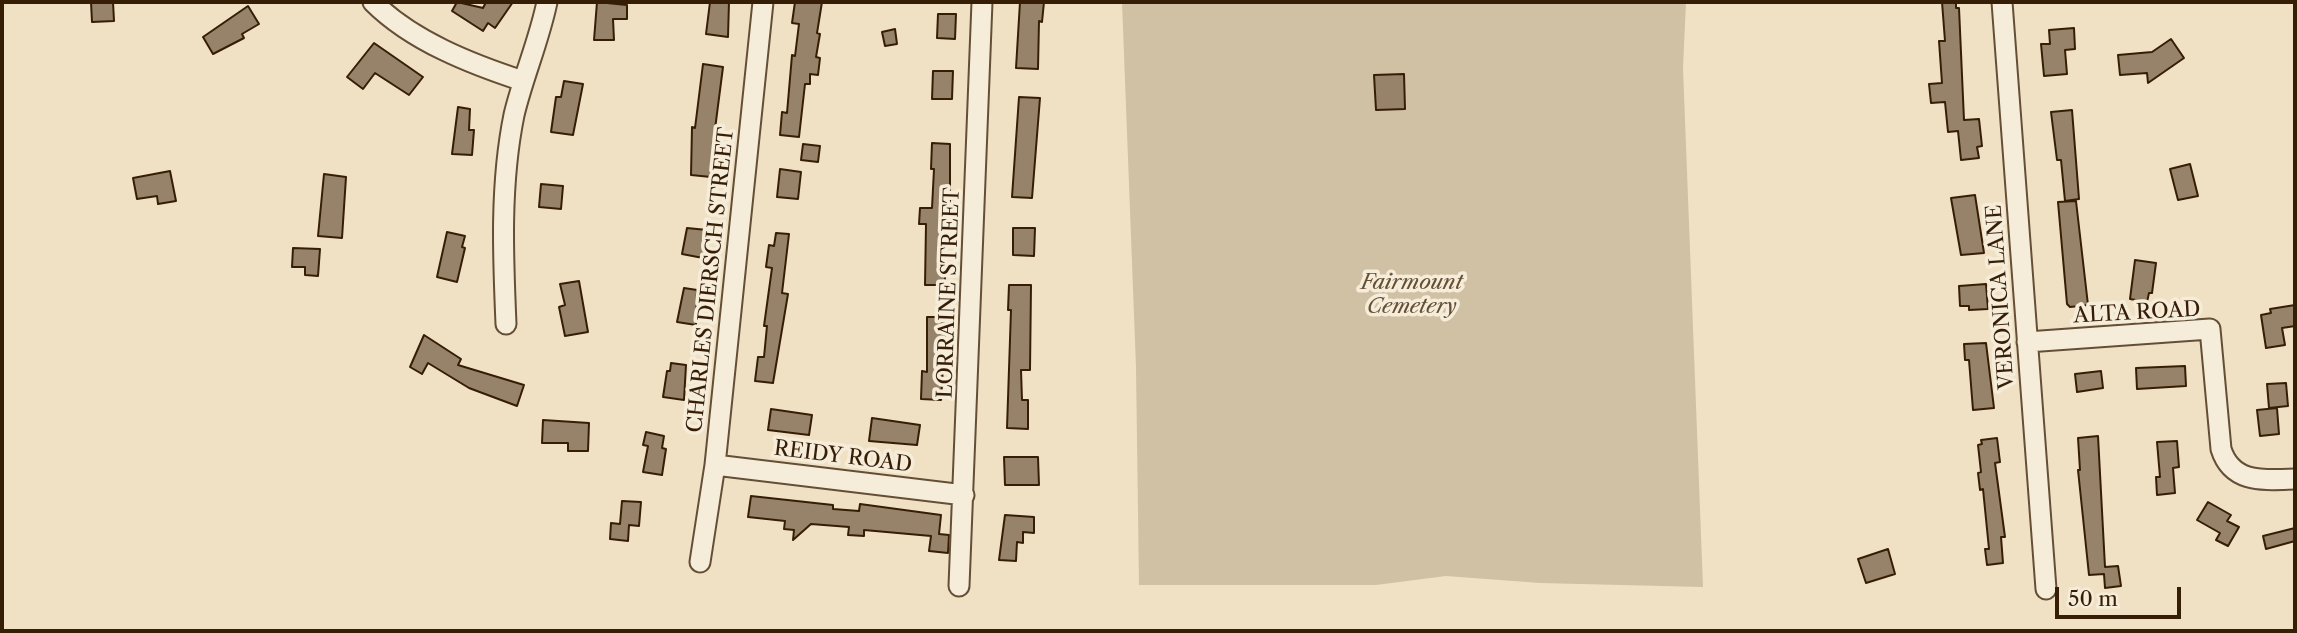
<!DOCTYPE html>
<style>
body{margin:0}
#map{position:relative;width:2297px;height:633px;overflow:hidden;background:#f0e1c4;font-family:"Libre Caslon Text",serif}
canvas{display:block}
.frame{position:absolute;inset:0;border:4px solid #361e06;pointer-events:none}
.scale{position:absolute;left:2055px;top:587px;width:126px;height:32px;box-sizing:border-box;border:4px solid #361e06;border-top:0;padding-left:9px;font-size:21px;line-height:24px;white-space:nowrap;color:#361e06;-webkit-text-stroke:5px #f5ecd9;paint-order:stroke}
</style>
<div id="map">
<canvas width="2297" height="633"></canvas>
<div class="frame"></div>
<div class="scale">50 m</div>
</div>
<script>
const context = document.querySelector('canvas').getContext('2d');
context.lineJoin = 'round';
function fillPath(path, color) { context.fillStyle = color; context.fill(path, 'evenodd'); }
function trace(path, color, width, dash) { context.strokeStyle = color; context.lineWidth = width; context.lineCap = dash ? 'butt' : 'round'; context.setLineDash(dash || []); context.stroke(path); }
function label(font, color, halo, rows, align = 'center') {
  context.font = font + ' "Libre Caslon Text",serif'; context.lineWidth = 7; context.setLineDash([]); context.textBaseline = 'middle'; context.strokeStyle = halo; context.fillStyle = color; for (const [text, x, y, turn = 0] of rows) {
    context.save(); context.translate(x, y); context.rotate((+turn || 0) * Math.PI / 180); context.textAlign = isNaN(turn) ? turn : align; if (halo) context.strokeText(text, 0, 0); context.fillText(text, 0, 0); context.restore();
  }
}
fillPath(new Path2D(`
 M1122,2H1686L1683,68L1703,587L1540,583L1446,576L1376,585H1139L1136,367Z`), '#d0c0a4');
const building = new Path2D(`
 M91,2H113L114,21L92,22Z
 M457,2L483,8L486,2H513L495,28L488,23L483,31L452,11Z
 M597,2L627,5V19H613L614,40H594Z
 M710,2H729L728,37L706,34Z
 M795,2H822L817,33L820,34L816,57L820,58L818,75L810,74V84H805L799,137L780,135L782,112L787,113L792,55L795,56L799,24L792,23Z
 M1020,2H1044L1042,22L1039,21L1038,69L1016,68Z
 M1942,2H1956V8H1959L1964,120L1979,119L1982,146L1977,147L1979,158L1961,160L1958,131L1948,132L1945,102L1931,103L1929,84L1942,83L1939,41H1945Z
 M248,6L259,24L242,34L244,38L213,54L203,37Z
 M938,14H956L955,39L937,38Z
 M2074,28L2075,49L2065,50L2067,74L2044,76L2041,44H2050L2049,30Z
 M895,29L897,44L885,46L882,32Z
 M2171,39L2184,58L2148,83L2147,73L2120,75L2118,55L2152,52Z
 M374,43L423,77L409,95L375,73L363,89L347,77Z
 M703,64L723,67L715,129L718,130L717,152H713L711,177L691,175L692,127L695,128Z
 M933,71H953L952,99H932Z
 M1404,74L1405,109L1376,110L1374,75Z
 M564,81L583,84L573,135L551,132L556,97H561Z
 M1019,97L1040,98L1032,198L1012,197Z
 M458,107L470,109L469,130H474L472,155L452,154Z
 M2072,110L2079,199L2065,201L2061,160H2057L2051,112Z
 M932,143L950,144V229H944L945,285H925L926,224H919L920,208H932L934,169H931Z
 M803,144L820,146L818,162L801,160Z
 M2190,164L2198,196L2178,200L2170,169Z
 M780,169L801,172L798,199L777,197Z
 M170,171L176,201L158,204L157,196L137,199L133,178Z
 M324,174L346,177L342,238L318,236Z
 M541,184L563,186L561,209L539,207Z
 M1975,195L1984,253L1961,255L1951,198Z
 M2076,201L2088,305L2070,307L2067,304L2058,202Z
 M687,228L707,230L703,258L682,254Z
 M1013,228H1035L1034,256L1013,255Z
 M447,232L465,236L462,247L465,248L457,282L437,277Z
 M776,233L789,234L782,293L788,294L773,383L755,381L758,357H764L767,326H764L772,268L766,267L769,245L774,246Z
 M293,248L320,249L318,276L305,275V267H292Z
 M2135,260L2156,263L2152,293H2149L2147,302L2130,299Z
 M579,281L588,332L565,336L559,307L565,305L560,284Z
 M1986,284L1988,309L1969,310V306H1960L1959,286Z
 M1009,285H1031L1030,370H1021L1022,400H1028V429L1007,428L1011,310H1008Z
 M684,288L697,290L696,325L677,322Z
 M2295,305V326L2282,328L2285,345L2266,348L2261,315L2271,313L2270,309Z
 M927,317H946L941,400L921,399L922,371L927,372Z
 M424,335L461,359L458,365L524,385L517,406L469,388L428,363L422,374L410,367Z
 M1986,343L1994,408L1973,410L1969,360H1965L1964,344Z
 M671,363L686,365L684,400L663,397L667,371H670Z
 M2185,366L2186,386L2137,389L2136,368Z
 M2101,371L2103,388L2077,392L2075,374Z
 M2286,383L2288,406L2269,408L2267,384Z
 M2277,408L2279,434L2260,436L2257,410Z
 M771,409L812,415L809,435L768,430Z
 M872,418L920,425L917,445L869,441Z
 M543,420L589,423L588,451H568V443H542Z
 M646,432L664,436L662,448L666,449L662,475L643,472L648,446L643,445Z
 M2098,436L2105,567L2118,566L2121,586L2105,588L2104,574L2089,575L2078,470H2080L2078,438Z
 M1997,438L2000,462L1995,463L2005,537H2001L2003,563L1987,565L1985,549H1989L1983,489L1980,490L1978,473L1981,472L1978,445L1982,444L1981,440Z
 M2177,441L2179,467L2173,468L2175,493L2157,495L2156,477H2160L2157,442Z
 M1004,457H1038L1039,485H1005Z
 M751,496L833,505V509L859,511L860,504L941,515L939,534L949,535L948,553L929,551L931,536L864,530V536L848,535L849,527L811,524L793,540L794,530L784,529L785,521L748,517Z
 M622,501L641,502L639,526L629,525L628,541L610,539L611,523L620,524Z
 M2208,502L2231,515L2227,521L2239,527L2228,546L2216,540L2220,533L2197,520Z
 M1005,515L1034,517V533L1023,532V543L1017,542L1016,561L999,560Z
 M2295,528V541L2266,549L2263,536Z
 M1888,549L1895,574L1866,583L1858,559Z`);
fillPath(building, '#978369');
trace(building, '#361e06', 2);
const minor = new Path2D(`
 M373,2C412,41 471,64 523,81
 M2002,2L2046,589
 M506,324C503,255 500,184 514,115C523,77 539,41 547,2
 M2027,342L2210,329L2221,449C2232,484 2264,480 2295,479
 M715,465L964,495
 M700,562L715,465L763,2
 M959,586L982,2`);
trace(minor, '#644f36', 23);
trace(minor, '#f5ecd9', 19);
label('21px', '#361e06', '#f5ecd9', [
 ["CHARLES DIERSCH STREET",711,280,-84],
 ["LORRAINE STREET",949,293,-88],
 ["VERONICA LANE",2001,297,-94],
 ["ALTA ROAD",2137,313,-3],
 ["REIDY ROAD",843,457,7]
]);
label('italic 21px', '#644f35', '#f5ecd9', [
 ["Fairmount",1412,283],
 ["Cemetery",1412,307]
]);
</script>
